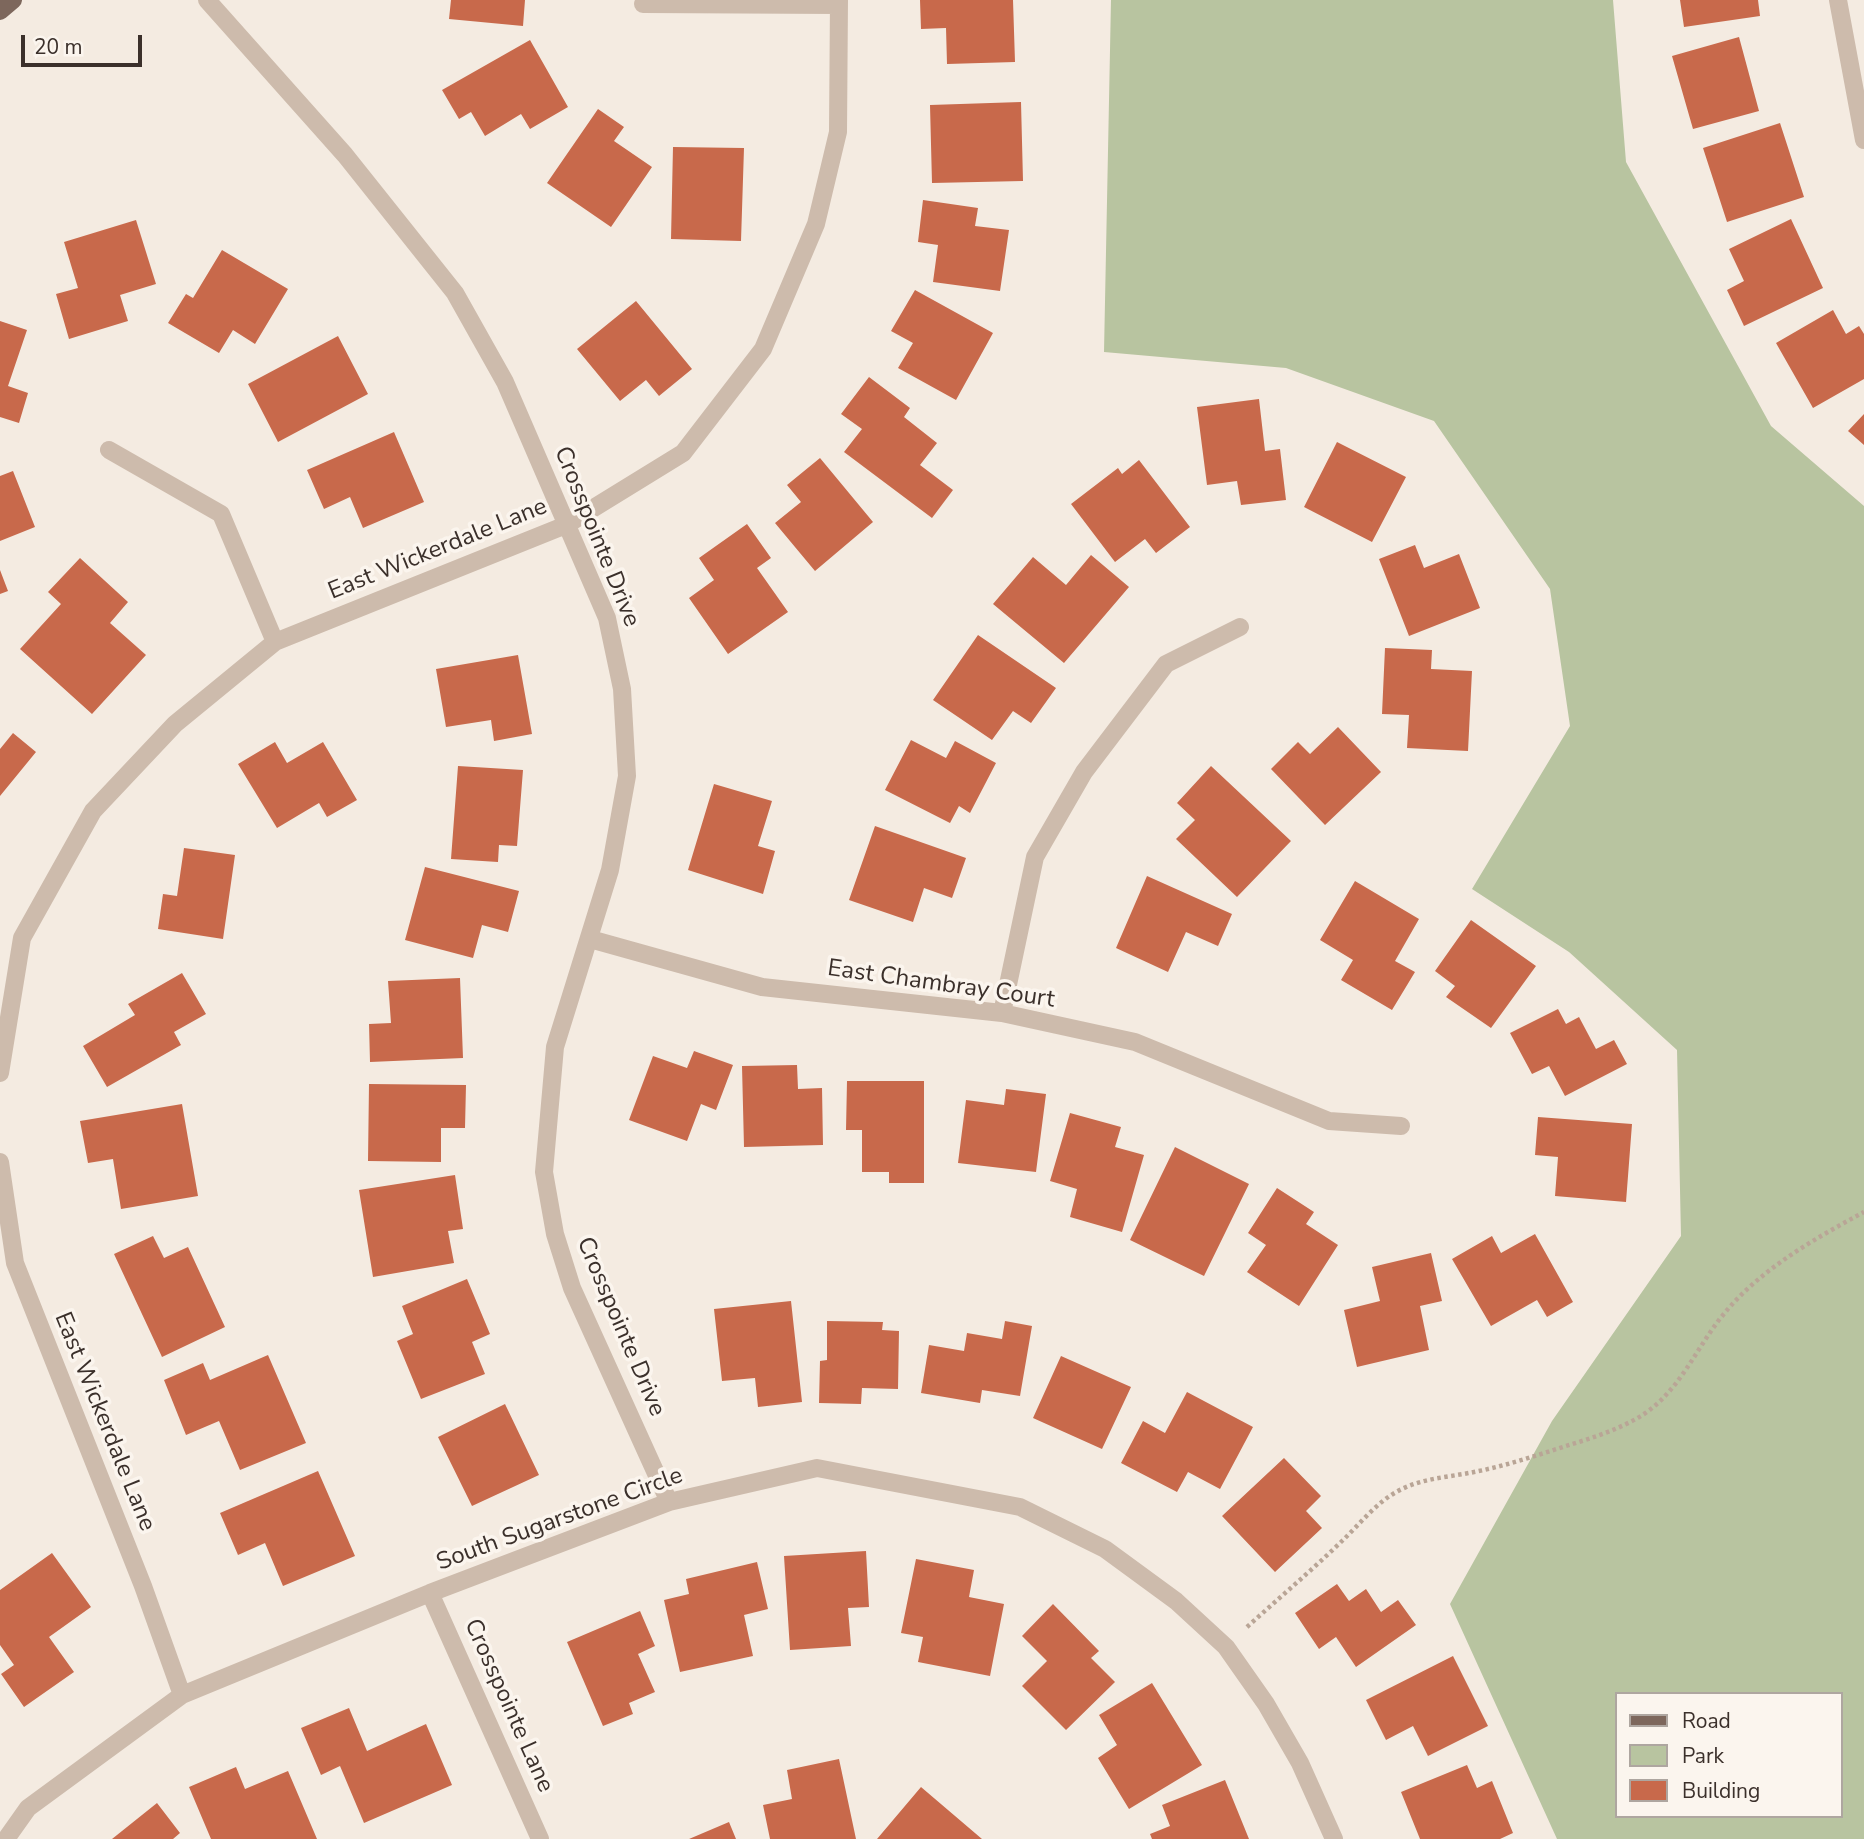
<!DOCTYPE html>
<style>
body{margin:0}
#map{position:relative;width:1864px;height:1839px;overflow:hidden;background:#f4ebe1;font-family:"Nunito Sans",sans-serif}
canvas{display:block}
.legend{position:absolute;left:1615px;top:1692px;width:228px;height:126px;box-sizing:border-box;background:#fbf5ee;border:2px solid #aea6a0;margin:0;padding:9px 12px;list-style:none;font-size:21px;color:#3b302b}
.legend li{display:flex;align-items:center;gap:14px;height:35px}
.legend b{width:35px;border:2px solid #aea6a0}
.scale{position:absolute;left:21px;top:35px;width:121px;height:32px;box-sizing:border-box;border:4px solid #3b302b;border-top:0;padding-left:9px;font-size:21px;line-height:24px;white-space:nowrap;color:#3b302b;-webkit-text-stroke:5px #fbf5ee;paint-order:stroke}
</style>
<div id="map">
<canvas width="1864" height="1839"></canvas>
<ul class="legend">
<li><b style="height:9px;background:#7d675c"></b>Road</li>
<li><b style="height:19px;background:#b8c4a0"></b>Park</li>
<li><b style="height:19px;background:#c8694b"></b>Building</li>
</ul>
<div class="scale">20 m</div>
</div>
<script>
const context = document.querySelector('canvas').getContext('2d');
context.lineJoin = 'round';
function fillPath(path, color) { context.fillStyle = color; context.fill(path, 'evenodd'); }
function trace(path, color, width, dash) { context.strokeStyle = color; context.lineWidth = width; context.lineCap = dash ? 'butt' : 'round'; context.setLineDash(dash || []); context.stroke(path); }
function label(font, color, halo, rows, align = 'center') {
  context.font = font + ' "Nunito Sans",sans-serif'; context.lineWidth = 7; context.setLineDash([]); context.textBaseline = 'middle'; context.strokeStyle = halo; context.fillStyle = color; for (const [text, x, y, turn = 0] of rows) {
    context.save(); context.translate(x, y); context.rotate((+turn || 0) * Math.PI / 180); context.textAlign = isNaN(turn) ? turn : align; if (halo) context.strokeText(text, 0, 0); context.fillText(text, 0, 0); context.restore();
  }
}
fillPath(new Path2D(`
 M1111,0H1613L1626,162L1771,426L1864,506V1839H1557L1450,1604L1552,1421L1681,1236L1677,1050L1569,952L1472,889L1570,726L1550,589L1434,421L1286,368L1104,352ZM1617,1694H1841V1816H1617Z`), '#b8c4a0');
fillPath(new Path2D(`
 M451,0H525L523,26L449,19Z
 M920,0H1013L1015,62L947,64L946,28L921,29Z
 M1680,0H1758L1760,16L1684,27Z
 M1739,37L1759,111L1693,129L1672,56Z
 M530,40L568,107L530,129L521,114L485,136L471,112L459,119L442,90Z
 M1021,102L1023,181L932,183L930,105Z
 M598,109L624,127L614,141L652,167L611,227L547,183Z
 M1780,123L1804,197L1727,222L1703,148Z
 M673,147L744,148L741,241L671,239Z
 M923,200L978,208L975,226L1009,230L1000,291L933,282L938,245L918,242Z
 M1791,219L1823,288L1744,326L1727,290L1744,281L1729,249Z
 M136,220L156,284L120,295L128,321L69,339L56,294L78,288L64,242Z
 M222,250L288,289L255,344L233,330L219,353L168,323L186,294L193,298Z
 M915,290L993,333L956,400L898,368L913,343L891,331Z
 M636,301L692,369L659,396L646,380L620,401L577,349Z
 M1833,310L1846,334L1859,326L1864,334V379L1813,408L1776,343Z
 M0,321L27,330L8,386L28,393L19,423L0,417Z
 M338,336L368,394L278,442L248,384Z
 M869,377L910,408L904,417L937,443L920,465L953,490L932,518L844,452L862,429L841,414Z
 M1259,399L1265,451L1280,449L1286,500L1241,505L1237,481L1207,485L1197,407Z
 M1864,414V445L1848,431Z
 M394,432L424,502L363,528L350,497L324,509L307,470Z
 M1337,442L1406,477L1372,542L1304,507Z
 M820,458L873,522L815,571L775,523L801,502L787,485Z
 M1139,460L1190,527L1156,553L1145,539L1115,562L1071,504L1118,468L1122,474Z
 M13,471L35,527L0,541V476Z
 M747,524L771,558L757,568L788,612L728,654L689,598L714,580L699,558Z
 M1415,545L1424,568L1459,554L1480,608L1409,636L1379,559Z
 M1091,555L1129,587L1064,663L993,604L1033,557L1066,585Z
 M80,558L128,602L110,623L146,655L92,714L20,649L61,604L48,592Z
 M0,570L8,591L0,594Z
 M978,635L1056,688L1031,723L1013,711L992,740L933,700Z
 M1385,648L1432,650L1431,669L1472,671L1468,751L1407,748L1409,715L1382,714Z
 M518,655L532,734L494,741L491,720L446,727L436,669Z
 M1338,727L1381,772L1325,825L1271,769L1298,742L1310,754Z
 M13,733L36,752L0,796V749Z
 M911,740L946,758L955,741L996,763L970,813L959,806L950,823L885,790Z
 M275,742L287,763L323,742L357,800L327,817L319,803L277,828L238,764Z
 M458,766L523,770L517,846L499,845L498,862L451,859Z
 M1211,766L1291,841L1237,897L1176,839L1195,820L1177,803Z
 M714,784L772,801L758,846L775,851L763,894L688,870Z
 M875,826L966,858L952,898L924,888L913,922L849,900Z
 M184,848L235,855L223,939L158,929L163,894L177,896Z
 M425,867L519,891L508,932L482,925L473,958L405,940Z
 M1147,876L1232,914L1218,946L1186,932L1168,972L1116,948Z
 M1355,881L1419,919L1395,961L1415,972L1392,1010L1341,980L1353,960L1320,940Z
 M1471,920L1536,966L1491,1028L1446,997L1455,986L1435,971Z
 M182,973L206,1014L174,1032L181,1045L107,1087L83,1046L135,1015L128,1004Z
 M460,978L463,1058L370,1062L369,1024L391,1023L388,981Z
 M1558,1009L1566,1024L1579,1017L1596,1049L1614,1040L1627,1064L1565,1096L1549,1066L1532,1074L1510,1033Z
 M694,1051L733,1065L716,1110L701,1104L687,1141L629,1120L653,1056L687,1068Z
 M797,1065L798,1089L822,1088L823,1145L744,1147L742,1066Z
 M847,1081H924V1183H889V1172H862V1130H846Z
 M369,1084L466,1085L465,1128H441V1162L368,1161Z
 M1006,1089L1046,1094L1036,1172L958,1163L966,1100L1004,1105Z
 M182,1104L198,1196L121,1209L113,1159L88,1163L80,1121Z
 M1070,1113L1121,1127L1115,1147L1144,1155L1122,1232L1070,1217L1077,1189L1050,1181Z
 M1538,1117L1632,1124L1626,1202L1555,1196L1558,1157L1535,1155Z
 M1175,1147L1249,1184L1204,1276L1130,1240Z
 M455,1175L463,1229L448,1231L454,1263L373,1277L359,1190Z
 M1277,1188L1314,1212L1306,1224L1338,1245L1299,1306L1247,1272L1266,1245L1248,1233Z
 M1535,1234L1573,1302L1547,1317L1537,1300L1491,1326L1452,1259L1492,1236L1501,1253Z
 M153,1236L164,1258L188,1247L225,1327L162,1357L114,1254Z
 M1431,1253L1442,1301L1420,1306L1429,1350L1357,1367L1344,1310L1380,1301L1372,1267Z
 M467,1279L490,1334L472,1342L485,1374L421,1399L397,1341L413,1334L402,1306Z
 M791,1301L802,1402L758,1407L755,1378L722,1381L714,1309Z
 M827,1321L883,1322L882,1330L899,1331L898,1389L862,1388L861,1404L819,1403L820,1361L827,1360Z
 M1005,1321L1032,1326L1020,1396L982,1390L980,1403L921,1393L929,1345L964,1351L967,1333L1002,1339Z
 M268,1355L306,1443L240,1470L219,1421L186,1435L164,1380L203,1363L210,1380Z
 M1061,1356L1131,1387L1102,1449L1033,1418Z
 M1187,1392L1253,1427L1220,1489L1188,1472L1177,1492L1121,1463L1143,1421L1165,1433Z
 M505,1404L539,1475L472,1506L438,1437Z
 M1284,1458L1321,1496L1306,1511L1322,1528L1275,1572L1222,1516Z
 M318,1471L355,1556L283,1586L265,1543L238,1555L220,1513Z
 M866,1551L869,1607L848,1608L851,1646L790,1650L784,1556Z
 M52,1553L91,1607L49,1637L74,1672L24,1707L1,1674L14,1665L0,1645V1590Z
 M916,1559L974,1570L969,1597L1004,1604L990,1676L918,1662L923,1637L901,1633Z
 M757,1562L768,1609L744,1615L753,1656L680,1672L664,1600L689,1594L686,1579Z
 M1337,1584L1349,1601L1366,1589L1381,1612L1398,1600L1416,1625L1356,1667L1336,1637L1319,1649L1295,1613Z
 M1053,1604L1099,1651L1091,1658L1115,1682L1066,1730L1022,1686L1047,1661L1022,1636Z
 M640,1611L655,1646L638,1654L655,1692L629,1703L633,1714L603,1726L567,1642Z
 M1453,1656L1488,1726L1428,1756L1413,1726L1386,1740L1366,1700Z
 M1152,1683L1202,1765L1129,1809L1098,1758L1117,1745L1099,1715Z
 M349,1708L367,1751L426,1724L452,1785L364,1823L340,1766L321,1775L301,1728Z
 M839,1759L856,1839H770L763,1805L792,1799L787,1770Z
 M1467,1765L1477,1788L1492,1781L1513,1833L1500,1839H1420L1401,1792Z
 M236,1767L245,1789L288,1771L317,1839H211L189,1787Z
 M1225,1780L1249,1839H1152L1150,1834L1170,1826L1162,1805Z
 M921,1787L982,1839H877Z
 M157,1803L180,1833L173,1839H112Z
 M729,1822L736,1839H689Z`), '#c8694b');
trace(new Path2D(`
 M1247,1627C1279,1598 1311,1571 1342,1541C1360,1524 1378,1500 1402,1489C1424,1478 1450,1477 1474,1472C1505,1466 1535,1456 1566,1446C1592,1438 1621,1429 1644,1414C1681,1389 1696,1348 1723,1315C1759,1270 1814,1239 1864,1212`), '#b9a596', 4.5, [3.5, 3.5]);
trace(new Path2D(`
 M207,0L345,155L455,293L505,382L607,618L622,689L627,776L610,870L555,1047L544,1172L555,1234L572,1288L669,1502
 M1838,0L1864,140
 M643,4L839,5
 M109,450L221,514L275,642
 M590,939L762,987L1002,1013L1135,1042L1329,1121L1401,1126
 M1002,1013L1035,857L1084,772L1166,664L1240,627
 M0,1073L22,938L93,811L175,724L275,642L566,525L683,453L763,349L816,224L838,132L839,0
 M0,1162L15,1263L143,1586L182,1695
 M430,1593L540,1839
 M6,1839L28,1808L182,1695L430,1593L669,1502L817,1468L1020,1507L1105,1549L1176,1601L1226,1647L1266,1704L1300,1763L1334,1839`), '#cdbbac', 18);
trace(new Path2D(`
 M0,11L13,0`), '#7d675c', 18);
label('24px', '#3b302b', '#fbf5ee', [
 ["Crosspointe Drive",596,537,68],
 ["East Wickerdale Lane",438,550,-22],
 ["East Chambray Court",941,985,8],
 ["Crosspointe Drive",620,1327,67],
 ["East Wickerdale Lane",104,1422,68],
 ["South Sugarstone Circle",560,1520,-20],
 ["Crosspointe Lane",508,1706,66]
]);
</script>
